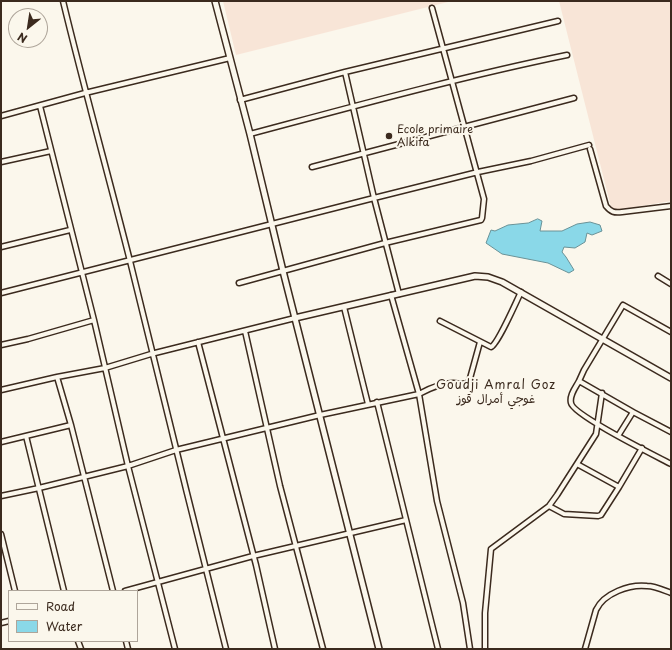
<!DOCTYPE html>
<meta charset="utf-8">
<style>
body{margin:0}
#map{position:relative;width:672px;height:650px;overflow:hidden;background:#fbf7ec;font-family:"Playpen Sans",sans-serif}
canvas{display:block}
.frame{position:absolute;inset:0;border:2px solid #3b2a1e;pointer-events:none}
.legend{position:absolute;left:8px;top:590px;width:130px;height:52px;box-sizing:border-box;background:#fbf7ec;border:1px solid #aea59a;margin:0;padding:5px 7px;list-style:none;font-size:12px;color:#3b2a1e}
.legend li{display:flex;align-items:center;gap:8px;height:20px}
.legend b{width:20px;border:1px solid #aea59a}
.north{position:absolute;left:8px;top:8px;width:40px;height:40px;box-sizing:border-box;background:#fbf7ec;border:1px solid #aea59a;border-radius:50%;rotate:210deg;font-size:11px;font-weight:700;line-height:16px;text-align:center;color:#3b2a1e}
.north::after{content:'';display:block;margin:auto;width:14px;height:18px;background:#3b2a1e;clip-path:polygon(50% 0,100% 100%,50% 72%,0 100%)}
</style>
<div id="map">
<canvas width="672" height="650"></canvas>
<div class="frame"></div>
<ul class="legend">
<li><b style="height:5px;background:#fbf7ec"></b>Road</li>
<li><b style="height:11px;background:#8ad8e8"></b>Water</li>
</ul>
<div class="north">N</div>
</div>
<script>
const context = document.querySelector('canvas').getContext('2d');
context.lineJoin = 'round';
function fillPath(path, color) { context.fillStyle = color; context.fill(path, 'evenodd'); }
function trace(path, color, width, dash) { context.strokeStyle = color; context.lineWidth = width; context.lineCap = dash ? 'butt' : 'round'; context.setLineDash(dash || []); context.stroke(path); }
function label(font, color, halo, rows, align = 'center') {
  context.font = font + ' "Playpen Sans","Playpen Sans Arabic",sans-serif'; context.lineWidth = 4; context.setLineDash([]); context.textBaseline = 'middle'; context.strokeStyle = halo; context.fillStyle = color; for (const [text, x, y, turn = 0] of rows) {
    context.save(); context.translate(x, y); context.rotate((+turn || 0) * Math.PI / 180); context.textAlign = isNaN(turn) ? turn : align; if (halo) context.strokeText(text, 0, 0); context.fillText(text, 0, 0); context.restore();
  }
}
fillPath(new Path2D(`
 M223,1H452L236,55Z
 M559,1H671V201L612,211Z`), '#f8e5d7');
const water = new Path2D(`
 M538,219L542,221L540,231H562L577,224L590,222L600,225L602,231L592,235L587,233L585,242L575,248L564,247L562,252L566,257L574,270L569,273L548,263L502,254L486,243L491,230L495,231L508,225L528,223Z`);
fillPath(water, '#8ad8e8');
trace(water, '#6a9297', 1);
const minor = new Path2D(`
 M63,1C84,88 108,174 130,261C162,390 193,520 226,649
 M345,72L374,198L399,294
 M240,100L345,72L558,21
 M40,106L94,320L128,466L175,649
 M1,116L85,93L230,58
 M250,134C355,106 460,77 567,55
 M590,149L606,206C611,212 614,213 622,212L671,206
 M1,162L51,151
 M312,167L574,98
 M1,247L70,230
 M658,276L671,284
 M239,283L385,243L481,220L482,218L484,199L432,8
 M1,293L374,198L478,172L531,161L589,145
 M391,295L419,394L437,501L463,603L470,649
 M344,307L368,404
 M440,321L491,347C498,344 516,302 521,292
 M245,331L280,486L323,649
 M671,332L623,305L584,370L579,381L633,412L671,432
 M198,342L256,565L275,649
 M1,345L28,339L94,320
 M57,377L71,425L113,591
 M579,381C576,387 569,395 571,403C573,415 656,456 671,464
 M1,390L57,377L105,368L151,354L295,318
 M377,402L438,649
 M26,436L64,591
 M618,436L633,412
 M1,442L71,425
 M577,464L619,487L642,448
 M1,496L39,488L128,466L176,450L320,415L419,394C430,388 441,383 453,383C459,384 465,385 469,382L480,342
 M549,506L564,514L598,516L601,515L619,487
 M1,534L15,591
 M125,591L253,556L406,520
 M1,623L9,621
 M78,641L81,649
 M126,641L128,649
 M485,649V613L491,549L549,506L557,495L596,434L602,393
 M585,649L596,610C604,593 630,584 647,586C655,586 663,590 671,593`);
const tertiary = new Path2D(`
 M215,1L250,134L283,271L379,649
 M295,318L475,276L488,277L502,282L671,378`);
trace(minor, '#3b2a1e', 7);
trace(tertiary, '#3b2a1e', 8);
trace(minor, '#fbf7ec', 4);
trace(tertiary, '#fbf7ec', 5);
for (const [x, y, r, color] of [
 [389,136,4,"#3b2a1e"]
]) { const dot = new Path2D(); dot.arc(x, y, r, 0, 2 * Math.PI); context.fillStyle = color; context.fill(dot); trace(dot, '#fbf7ec', 1.5); }
label('11px', '#3b2a1e', '#fbf7ec', [
 ["Ecole primaire",397,130],
 ["Alkifa",397,143]
], 'left');
context.letterSpacing = '1px';
label('12px', '#3b2a1e', '#fbf7ec', [
 ["Goudji Amral Goz",496,386],
 ["غوجي أمرال قوز",496,400]
]);
context.letterSpacing = '0px';
</script>
